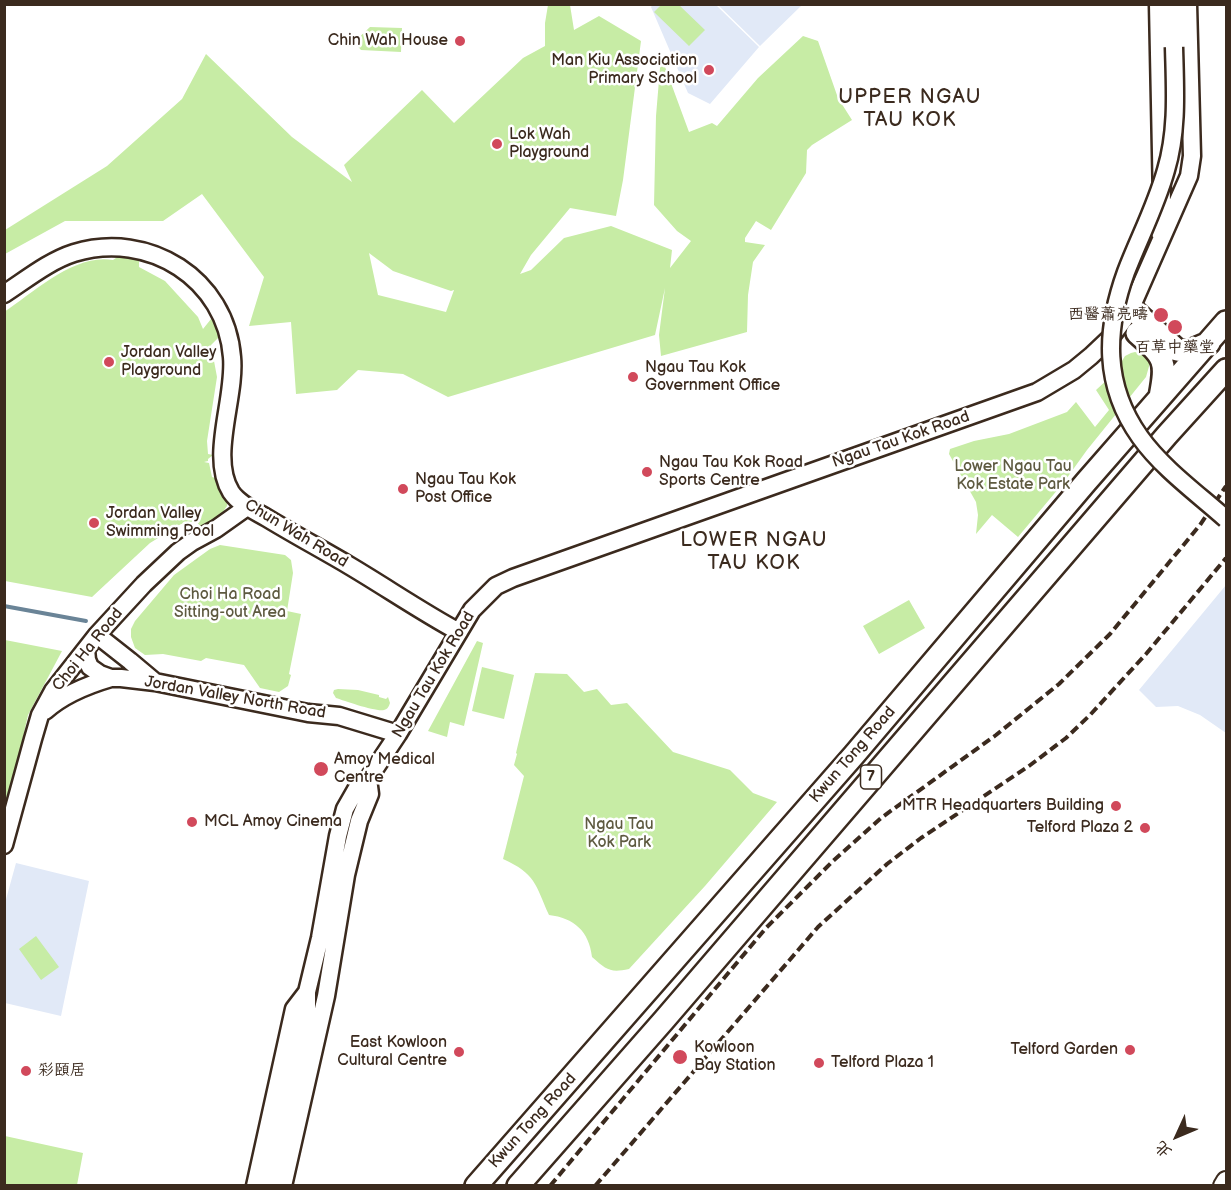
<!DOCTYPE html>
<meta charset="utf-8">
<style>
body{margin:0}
#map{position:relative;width:1231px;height:1190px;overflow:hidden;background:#fff;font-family:"Balsamiq Sans","LXGW WenKai TC",sans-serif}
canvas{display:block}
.frame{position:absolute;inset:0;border:6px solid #3b2a1e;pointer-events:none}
.north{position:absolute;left:1147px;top:1106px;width:60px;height:60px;-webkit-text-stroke:4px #fff;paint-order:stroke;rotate:226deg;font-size:16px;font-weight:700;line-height:24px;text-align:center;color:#3b2a1e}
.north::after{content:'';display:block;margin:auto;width:21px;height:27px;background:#3b2a1e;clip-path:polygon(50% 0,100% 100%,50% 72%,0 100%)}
</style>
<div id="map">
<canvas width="1231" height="1190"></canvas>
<div class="frame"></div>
<div class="north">北</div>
</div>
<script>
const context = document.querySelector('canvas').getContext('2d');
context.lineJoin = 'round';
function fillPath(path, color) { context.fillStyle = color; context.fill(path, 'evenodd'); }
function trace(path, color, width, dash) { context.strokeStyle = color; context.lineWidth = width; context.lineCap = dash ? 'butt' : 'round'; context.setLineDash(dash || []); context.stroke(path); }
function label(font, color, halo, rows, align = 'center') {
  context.font = font + ' "Balsamiq Sans","LXGW WenKai TC",sans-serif'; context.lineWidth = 5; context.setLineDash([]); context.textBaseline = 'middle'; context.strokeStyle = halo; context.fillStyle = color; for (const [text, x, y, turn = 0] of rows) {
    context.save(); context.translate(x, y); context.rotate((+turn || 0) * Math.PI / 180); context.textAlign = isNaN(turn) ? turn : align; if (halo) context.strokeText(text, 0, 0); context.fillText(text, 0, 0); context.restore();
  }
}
fillPath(new Path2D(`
 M653,4L716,5L759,47L710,104L688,93L651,7Z
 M718,5H802L760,46Z
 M1226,585V733L1200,715L1178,706L1156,707L1139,690Z
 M16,863L89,881L61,1016L5,1003V903Z`), '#e1e9f7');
fillPath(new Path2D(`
 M548,5H570L574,30L599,16L641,41L623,180L616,216L570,208L531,255L520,274L531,270L564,238L611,226L672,250L670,268L691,241L677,231L654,205L656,116L661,56L689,132L712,123L717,126L758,78L803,36L818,41L838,98L852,120L812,145L807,150L806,173L771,230L756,221L745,238V242L765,245L753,262L748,295L747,332L661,356L659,335L665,288L655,335L448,397L403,374L358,370L337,390L296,394L291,322L249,326L264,277L202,194L163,221H65L5,254V230L107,166L182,99L206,54L292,137L352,182L344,165L422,90L454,123L523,58L545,46V23ZM369,253L393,271L451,291L454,290L446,312L378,295Z
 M661,5H679L705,30L689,46L654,12Z
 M370,27L402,28L401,52L361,50L354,42Z
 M125,252L139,256V267L165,281L198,317L203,329L215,314L221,335L211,345L217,377L207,441L208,454L213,455L208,459V461L204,462L209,463L212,477L229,482L227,506L207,535L196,521L181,524L150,543L92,597L5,581L4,312C34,292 75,253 113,260Z
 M1135,352C1143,354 1146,357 1150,363L1146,377L1087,450L1064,482L1018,537L992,515L976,534L978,515L976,502L949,454L950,449L974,441L1009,434L1067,412L1076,402L1095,427L1109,410L1096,390L1121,367L1122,361L1125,356L1131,353Z
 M220,545L285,555L291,560L293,573L287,611L301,614L289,674L291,675L288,686L279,692L260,688L244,665L206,658L201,661L163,654L145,655L135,648L131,637V629L135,621L174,575L210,549Z
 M909,600L925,628L879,654L863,626Z
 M5,640L62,651L28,715L5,818Z
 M477,641L483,643L464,726L450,722L447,737L428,731Z
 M482,667L514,675L504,719L472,711Z
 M535,673L567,674L584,692L597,689L611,705L627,703L673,752L730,770L753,793L777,802L705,886L629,969C610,973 607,970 592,957C589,931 574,918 549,915C535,884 536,874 503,859L524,776L514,765L517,754L516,753Z
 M338,689L358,690L379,695V697L386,699L388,697L390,703C389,706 388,709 384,710C376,712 345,701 336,698L333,693L334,690Z
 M36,936L59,967L41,980L19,949Z
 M5,1136L83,1153L77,1185H5Z`), '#c7eca5');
trace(new Path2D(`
 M4,606L86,621`), '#6a8497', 4);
const secondary = new Path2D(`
 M1158,4L1162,202L1160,233
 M1172,4L1174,47
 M4,294C27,279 49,261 74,253C149,230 226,279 232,357C236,398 209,456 231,492C239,504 255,511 267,518C295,535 323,550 350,566C387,588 422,612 459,632
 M97,635L130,661L155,682
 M86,649L87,660L90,667L100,674L111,678H121L155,682L308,713L339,716L398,734
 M45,711C64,694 87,685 111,678
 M4,845L33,739L40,715L53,691L97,635L144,584L178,552L192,542L216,529L247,507
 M255,1186L294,1009L307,992
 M269,1186L307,1014V992L320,938L338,836L345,809L357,788L368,779L398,734L472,610L496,586L513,578L1037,392L1074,370L1091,356L1110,338L1123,321L1131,308L1189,176L1192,156L1188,4
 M283,1186L326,996L346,875L359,821L370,794L368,779`);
const primary = new Path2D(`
 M1223,1186L1226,1181`);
const highway = new Path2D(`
 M1131,308L1177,350L1188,352L1209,343
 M1137,333C1165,358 1167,360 1160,397
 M476,1186L854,755L1086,482L1226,322
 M518,1186L664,1020L1167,435L1226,370`);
trace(secondary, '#3b2a1e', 21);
trace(primary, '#3b2a1e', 22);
trace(highway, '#3b2a1e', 26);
trace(secondary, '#fff', 16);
trace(primary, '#fff', 18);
trace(highway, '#fff', 21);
trace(new Path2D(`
 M550,1186L766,928L833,861L881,818L996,735L1059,684L1110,634L1200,525L1226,486
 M595,1186L818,927L887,864L921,838L1029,766L1066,738L1090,715L1146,654L1226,558`), '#3b2a1e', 4, [9, 4.5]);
const secondaryBridge = new Path2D(`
 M1174,47C1175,88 1178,130 1166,170C1156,206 1139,238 1126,272C1105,330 1103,385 1140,437C1162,468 1198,494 1226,519`);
trace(secondaryBridge, '#3b2a1e', 21, []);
trace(secondaryBridge, '#fff', 16);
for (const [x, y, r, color] of [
 [460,41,6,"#d1495b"],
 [709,70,6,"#d1495b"],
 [497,144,6,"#d1495b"],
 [1161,315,8,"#d1495b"],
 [1175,327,8,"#d1495b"],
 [109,362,6,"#d1495b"],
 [633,377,6,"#d1495b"],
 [647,472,6,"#d1495b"],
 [403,489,6,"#d1495b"],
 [94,523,6,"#d1495b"],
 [321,769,8,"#d1495b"],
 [1116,806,6,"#d1495b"],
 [192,822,6,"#d1495b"],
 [1145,828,6,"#d1495b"],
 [1130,1050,6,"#d1495b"],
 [459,1052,6,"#d1495b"],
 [680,1057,8,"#d1495b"],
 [819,1063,6,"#d1495b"],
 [26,1071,6,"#d1495b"]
]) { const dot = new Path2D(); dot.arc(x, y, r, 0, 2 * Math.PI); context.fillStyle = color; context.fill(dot); trace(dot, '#fff', 2); }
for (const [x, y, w] of [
 [871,777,21]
]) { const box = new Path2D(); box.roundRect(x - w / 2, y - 12, w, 24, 4.5); context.fillStyle = '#fff'; context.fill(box); trace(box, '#3b2a1e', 1.5); }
label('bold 15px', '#3b2a1e', null, [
 ["7",871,777]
]);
label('16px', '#3b2a1e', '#fff', [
 ["Chin Wah House",448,41,"right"],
 ["Man Kiu Association",697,61,"right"],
 ["Primary School",697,79,"right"],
 ["Lok Wah",509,135],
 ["Playground",509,153],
 ["西醫蕭亮疇",1148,315,"right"],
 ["百草中藥堂",1175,348,"center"],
 ["Jordan Valley",121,353],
 ["Playground",121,371],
 ["Ngau Tau Kok",645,368],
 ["Government Office",645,386],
 ["Ngau Tau Kok Road",659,463],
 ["Sports Centre",659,481],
 ["Ngau Tau Kok",415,480],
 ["Post Office",415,498],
 ["Jordan Valley",106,514],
 ["Swimming Pool",106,532],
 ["Amoy Medical",334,760],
 ["Centre",334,778],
 ["MTR Headquarters Building",1104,806,"right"],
 ["MCL Amoy Cinema",204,822],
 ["Telford Plaza 2",1133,828,"right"],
 ["East Kowloon",447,1043,"right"],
 ["Cultural Centre",447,1061,"right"],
 ["Kowloon",694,1048],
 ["Bay Station",694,1066],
 ["Telford Garden",1118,1050,"right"],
 ["Telford Plaza 1",831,1063],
 ["彩頤居",38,1071]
], 'left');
label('16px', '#3b2a1e', '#fff', [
 ["Ngau Tau Kok Road",901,440,-19],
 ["Chun Wah Road",296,534,31],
 ["Choi Ha Road",88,650,-51],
 ["Ngau Tau Kok Road",434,675,-59],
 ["Jordan Valley North Road",235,698,10],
 ["Kwun Tong Road",853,755,-49],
 ["Kwun Tong Road",533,1121,-48]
]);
label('16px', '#5e5a40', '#fff', [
 ["Lower Ngau Tau",1013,467],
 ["Kok Estate Park",1013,485],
 ["Choi Ha Road",230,595],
 ["Sitting-out Area",230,613],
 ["Ngau Tau",619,825],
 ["Kok Park",619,843]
]);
context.letterSpacing = '1.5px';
label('20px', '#3b2a1e', '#fff', [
 ["UPPER NGAU",910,98],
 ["TAU KOK",910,121],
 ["LOWER NGAU",754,541],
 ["TAU KOK",754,564]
]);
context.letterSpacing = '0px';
</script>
